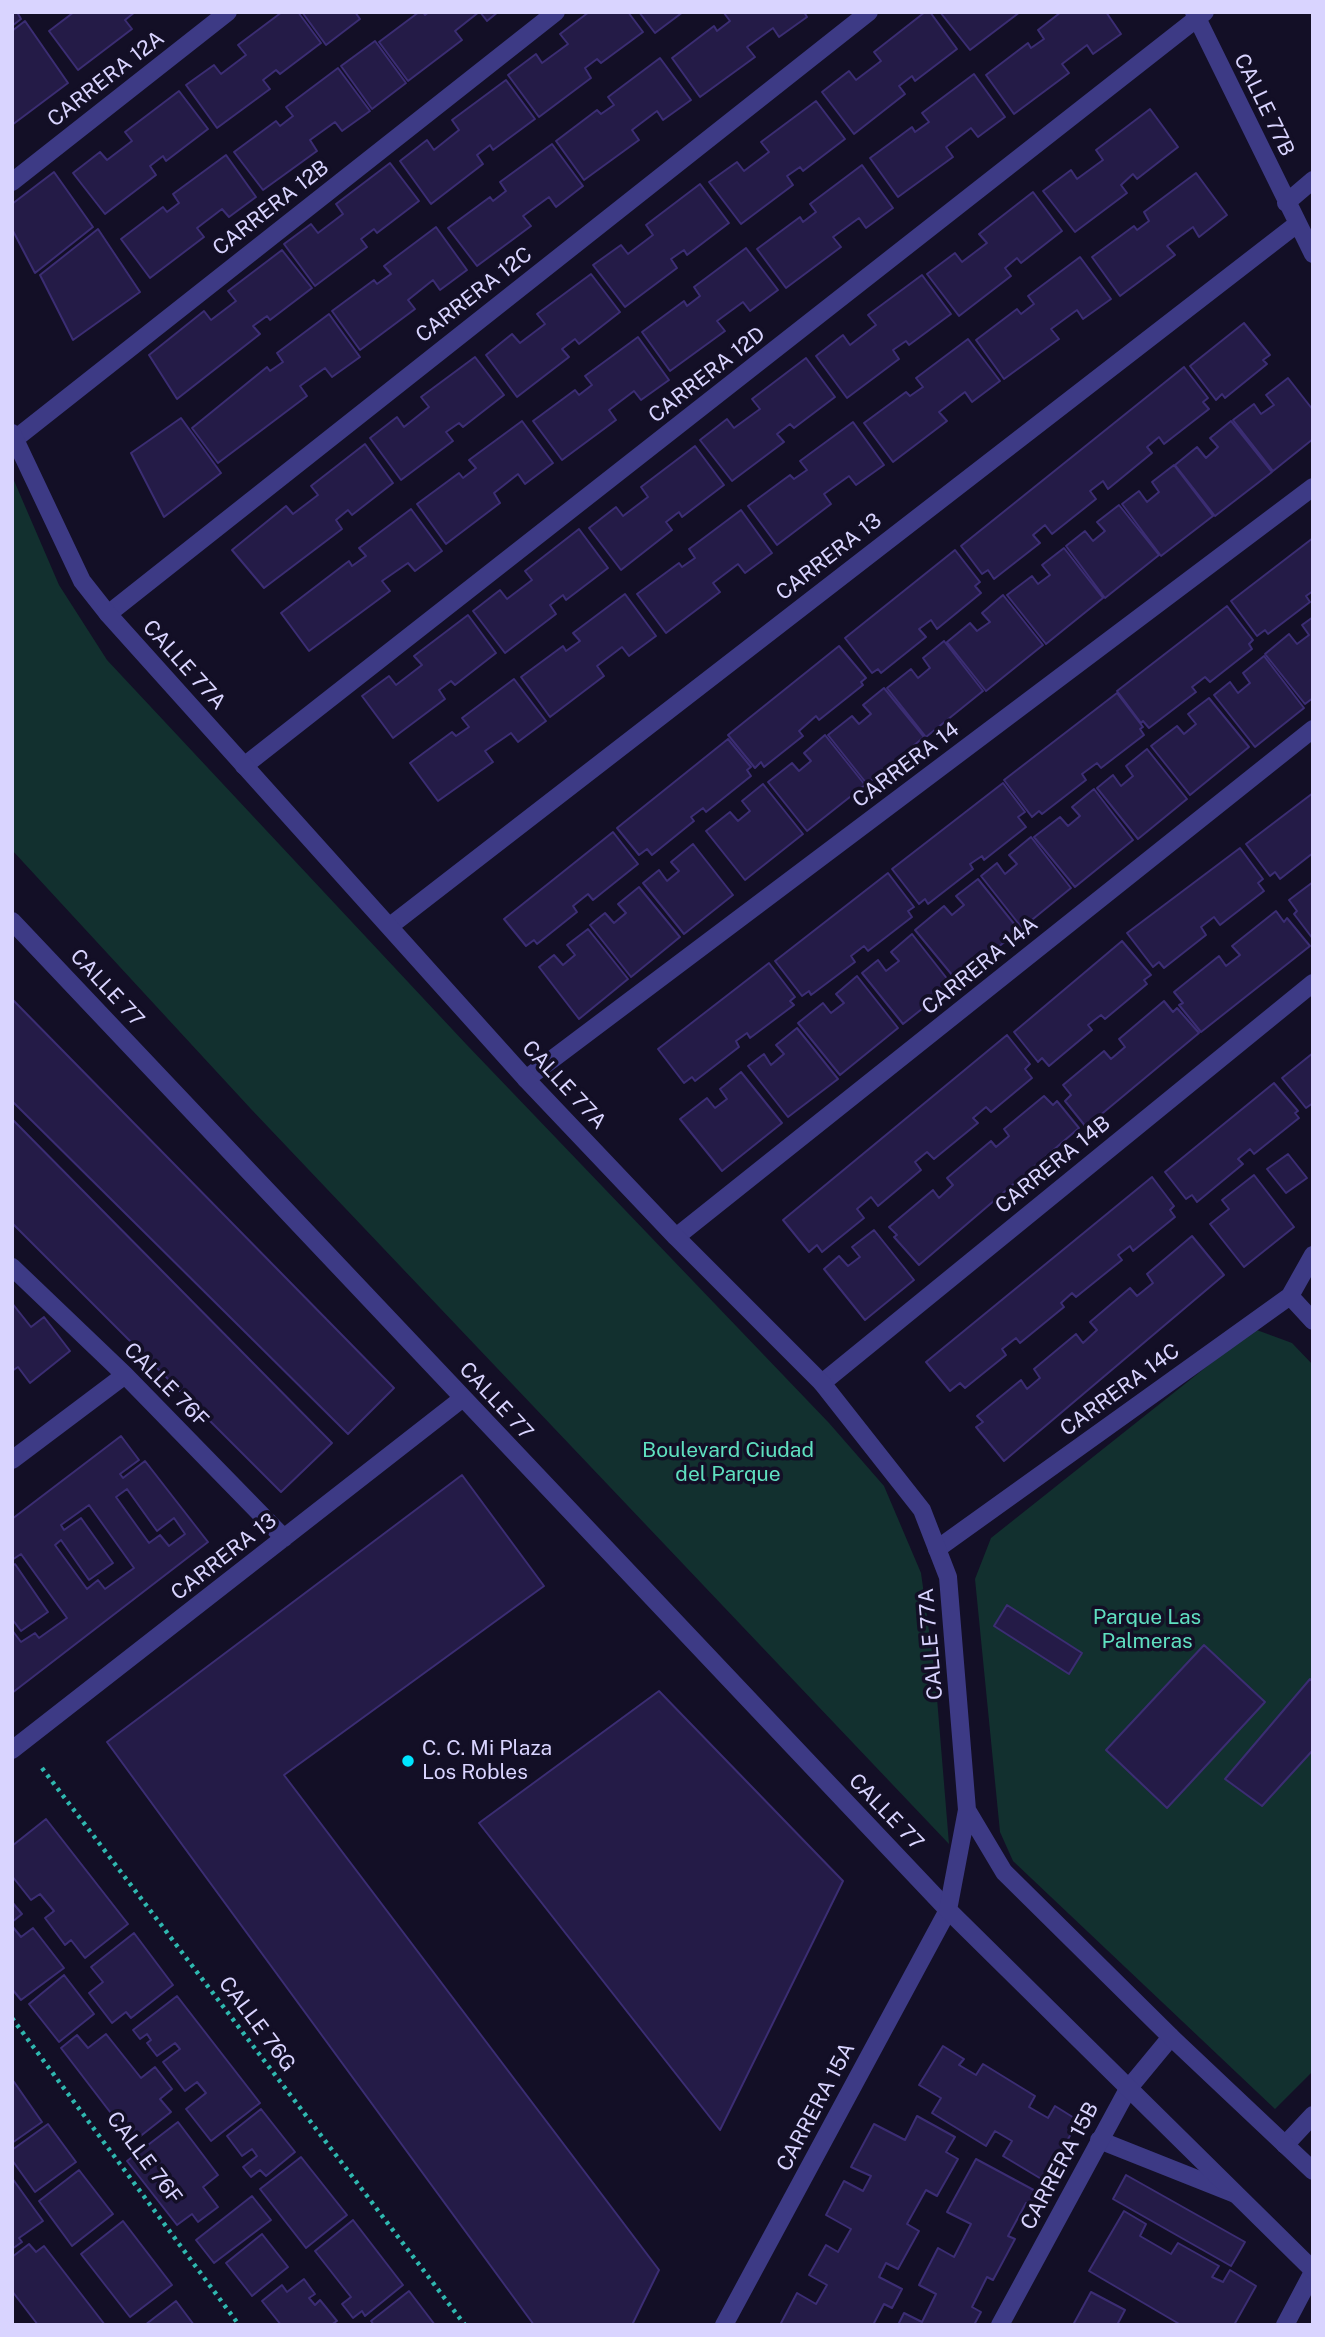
<!DOCTYPE html>
<style>
body{margin:0}
#map{position:relative;width:1325px;height:2337px;overflow:hidden;background:#130f26;font-family:"Public Sans",sans-serif}
canvas{display:block}
.frame{position:absolute;inset:0;border:14px solid #d9d4ff;pointer-events:none}
</style>
<div id="map">
<canvas width="1325" height="2337"></canvas>
<div class="frame"></div>
</div>
<script>
const context = document.querySelector('canvas').getContext('2d');
context.lineJoin = 'round';
function fillPath(path, color) { context.fillStyle = color; context.fill(path, 'evenodd'); }
function trace(path, color, width, dash) { context.strokeStyle = color; context.lineWidth = width; context.lineCap = dash ? 'butt' : 'round'; context.setLineDash(dash || []); context.stroke(path); }
function label(font, color, halo, rows, align = 'center') {
  context.font = font + ' "Public Sans",sans-serif'; context.lineWidth = 7; context.setLineDash([]); context.textBaseline = 'middle'; context.strokeStyle = halo; context.fillStyle = color; for (const [text, x, y, turn = 0] of rows) {
    context.save(); context.translate(x, y); context.rotate((+turn || 0) * Math.PI / 180); context.textAlign = isNaN(turn) ? turn : align; if (halo) context.strokeText(text, 0, 0); context.fillText(text, 0, 0); context.restore();
  }
}
fillPath(new Path2D(`
 M12,476L59,585L107,660L466,1044L829,1423L884,1486L921,1573L935,1674L949,1844L251,1109L12,850Z
 M1254,1329L1292,1343L1313,1365V2071L1275,2109L1013,1861L1000,1832L975,1579L991,1538Z`), '#12302f');
const building = new Path2D(`
 M12,12H17L21,19L12,26Z
 M74,12H135L125,20L132,29L78,70L49,31Z
 M282,12H298L321,43L280,74L276,70L263,80L270,89L217,128L186,85L214,65L221,74L246,55L238,45Z
 M302,12H355L360,19L326,45Z
 M419,12H423L425,15L429,12H479L455,31L462,40L408,81L379,42Z
 M480,12H498L487,21Z
 M589,12H628L643,32L601,63L597,59L585,68L591,78L539,117L508,75L536,54L542,63L568,44L560,34Z
 M639,12H683L655,33Z
 M725,12H804L807,17L779,37L773,28L747,47L755,57L700,97L672,58L714,26L717,31L730,21L724,13Z
 M925,12H930L957,49L915,81L912,76L899,86L905,94L854,134L822,92L849,71L856,80L881,61L874,52Z
 M940,12H1020L970,50Z
 M1061,12H1106L1121,34L1093,54L1087,45L1062,64L1069,73L1014,114L986,75L1028,43L1031,48L1044,39L1038,30Z
 M25,21L68,83L12,125V31Z
 M375,41L406,83L372,109L341,66Z
 M660,58L691,100L663,120L657,111L632,130L639,140L584,180L556,141L597,110L601,114L614,105L608,97Z
 M338,68L370,111L342,131L335,122L310,140L317,151L263,190L234,152L276,121L280,126L293,116L286,107Z
 M974,74L1005,117L978,137L971,128L946,147L953,157L898,197L870,158L912,127L915,132L929,122L922,113Z
 M506,80L535,119L493,150L490,145L477,155L483,164L431,204L400,161L427,140L434,150L459,130L452,120Z
 M179,91L208,129L166,161L163,156L150,166L156,175L105,214L73,173L100,152L107,160L132,141L125,132Z
 M816,101L845,139L803,171L800,167L787,176L793,185L741,224L709,182L737,162L744,171L769,152L761,142Z
 M1150,109L1178,147L1137,179L1133,174L1121,185L1127,193L1075,232L1043,191L1071,170L1077,179L1103,160L1096,150Z
 M552,144L583,186L556,207L549,197L523,216L531,226L477,266L448,228L490,197L493,201L506,191L500,182Z
 M226,155L256,197L229,217L222,209L197,228L204,237L150,278L121,239L163,207L167,212L179,203L173,194Z
 M390,163L419,201L377,233L374,229L361,239L367,247L315,286L284,244L311,224L318,233L343,214L336,204Z
 M862,165L893,208L866,228L859,218L833,237L841,247L786,288L757,249L800,217L803,222L816,212L810,204Z
 M54,172L93,227L35,273L12,229V204Z
 M1196,173L1227,215L1199,237L1193,227L1167,246L1175,255L1120,296L1092,257L1134,226L1137,230L1149,221L1144,212Z
 M700,184L729,223L687,255L684,250L671,259L677,268L625,307L593,265L621,245L628,254L653,235L646,225Z
 M1033,192L1062,231L1021,263L1017,258L1005,268L1011,276L959,316L927,274L955,253L962,262L987,243L979,234Z
 M436,227L467,270L440,290L433,280L408,300L415,309L360,350L332,311L374,280L377,284L391,274L384,266Z
 M98,229L140,292L73,340L40,275Z
 M746,248L778,290L750,311L743,302L717,321L725,331L670,371L642,332L684,301L687,306L700,296L694,287Z
 M282,250L312,288L270,320L267,316L253,326L260,334L177,399L149,355L204,311L211,320L236,301L228,291Z
 M1080,257L1111,299L1083,319L1077,310L1051,329L1059,339L1004,379L976,340L1017,309L1021,314L1034,304L1028,296Z
 M591,274L620,312L579,344L575,339L562,349L569,357L517,397L486,355L512,334L520,343L545,324L537,314Z
 M922,275L951,314L909,345L906,341L893,350L899,359L847,398L816,356L843,335L850,345L876,325L868,315Z
 M329,314L360,357L332,377L325,368L300,386L307,396L218,463L192,428L267,367L270,371L283,362L277,353Z
 M1244,323L1270,355L1263,360L1267,364L1225,398L1222,394L1216,400L1190,366Z
 M638,337L669,380L641,400L634,391L609,410L616,420L562,460L533,421L575,390L579,395L592,385L585,376Z
 M968,339L1000,381L972,402L965,392L939,412L947,421L893,462L864,423L906,392L910,396L923,387L916,378Z
 M475,357L504,395L463,427L459,423L446,432L453,441L401,480L370,438L397,417L404,427L429,407L421,397Z
 M806,358L835,397L794,428L790,424L777,434L784,442L732,481L700,440L727,419L734,428L760,409L752,399Z
 M1184,367L1208,398L1203,402L1209,409L1164,444L1159,437L1147,447L1152,453L1108,489L1103,481L1090,491L1096,499L1052,534L1045,525L1033,535L1040,543L994,579L988,570L982,574L961,546Z
 M1288,378L1313,410V439L1273,471L1233,420L1254,404L1261,414L1274,405L1266,395Z
 M181,418L221,473L164,517L131,453Z
 M522,421L553,463L525,484L518,474L494,493L500,503L446,544L417,504L459,473L463,478L476,468L469,460Z
 M1231,421L1272,472L1215,516L1175,465L1197,447L1206,458L1218,447L1210,438Z
 M853,422L884,465L856,485L849,476L824,494L831,504L777,545L748,506L790,475L794,479L807,470L800,461Z
 M365,444L393,483L352,515L348,510L336,520L342,529L264,588L232,550L286,506L293,514L318,495L311,486Z
 M695,446L724,485L682,517L679,512L666,522L672,530L621,570L589,528L616,507L623,516L648,497L641,487Z
 M1174,465L1213,516L1161,556L1122,504L1139,491L1147,502L1159,492L1152,482Z
 M1119,505L1159,555L1105,598L1066,546L1085,531L1093,541L1105,531L1097,522Z
 M411,509L442,551L415,571L408,563L382,581L390,591L309,651L281,613L349,561L352,566L366,556L359,548Z
 M741,510L772,553L745,573L738,564L713,583L720,592L666,633L637,594L679,563L682,567L695,558L689,549Z
 M579,529L608,568L566,600L563,595L550,605L556,614L505,653L473,611L500,590L507,599L532,580L525,571Z
 M1313,538V591L1306,596L1310,602L1268,634L1265,630L1257,636L1231,601Z
 M1064,548L1103,598L1046,644L1007,595L1032,576L1038,584L1050,575L1042,565Z
 M955,550L980,582L975,586L981,593L937,629L931,620L919,629L926,637L881,673L878,669L872,673L845,638Z
 M625,594L656,636L629,656L622,647L597,666L604,676L550,717L521,677L563,646L566,651L580,641L573,633Z
 M1003,595L1043,645L986,691L947,642L970,623L977,631L990,622L982,613Z
 M1227,606L1253,640L1249,644L1252,649L1210,682L1205,677L1192,687L1196,692L1149,728L1143,721L1141,723L1117,691Z
 M468,615L496,653L455,685L451,681L439,690L445,699L393,738L362,696L389,676L396,685L422,665L414,656Z
 M1313,617V698L1305,704L1265,654L1289,634L1297,644L1309,635L1302,625Z
 M944,641L983,691L926,737L887,688L911,669L918,678L930,668L923,658Z
 M839,646L866,678L861,682L863,685L819,720L816,716L799,731L803,736L764,767L761,762L755,768L728,735Z
 M1264,656L1304,708L1255,747L1214,695L1230,682L1238,693L1250,683L1243,673Z
 M514,679L546,721L518,742L511,733L485,751L493,762L438,801L410,763L452,732L456,736L469,727L462,718Z
 M884,688L924,737L867,784L828,735L852,716L859,724L871,714L863,705Z
 M1117,693L1143,727L1140,729L1144,735L1101,768L1097,763L1082,774L1086,780L1042,814L1039,811L1032,817L1004,780Z
 M1209,698L1249,747L1190,795L1151,746L1177,726L1184,734L1196,724L1188,714Z
 M825,735L865,785L807,831L768,782L792,763L799,771L811,761L804,753Z
 M728,739L751,767L747,770L751,776L706,812L703,808L691,817L694,821L652,855L647,849L639,855L617,828Z
 M1147,749L1187,799L1138,839L1097,788L1113,775L1121,786L1133,776L1126,766Z
 M1003,783L1025,812L1018,817L1026,827L984,860L982,856L970,864L973,869L928,904L925,899L919,904L892,869Z
 M763,784L803,834L745,880L706,831L730,812L738,821L750,811L742,801Z
 M1094,789L1133,840L1075,887L1034,837L1060,817L1068,826L1080,816L1072,807Z
 M1313,793V853L1280,879L1275,872L1270,876L1246,844Z
 M613,832L638,864L593,900L588,894L573,906L577,912L537,944L534,940L526,946L504,919Z
 M1031,837L1071,888L1022,928L981,876L997,863L1005,874L1017,864L1009,855Z
 M693,844L733,895L684,934L643,883L659,870L667,881L679,871L671,862Z
 M1240,848L1263,879L1258,883L1264,891L1220,925L1214,917L1201,927L1206,935L1164,968L1159,962L1153,967L1127,933Z
 M888,873L914,907L908,911L912,917L868,951L864,946L851,956L855,962L811,995L809,991L802,996L775,961Z
 M978,879L1019,930L957,981L915,930L944,906L952,915L964,905L956,896Z
 M1313,882V939L1294,914L1297,911L1289,900Z
 M639,887L680,937L631,977L590,925L605,913L614,923L626,913L618,904Z
 M1276,911L1284,922L1287,918L1310,946L1201,1032L1179,1005L1183,1003L1174,992L1219,956L1226,966L1240,955L1232,946Z
 M588,929L628,979L579,1019L539,967L554,955L563,965L575,955L567,945Z
 M912,934L952,985L903,1024L862,973L878,960L886,971L899,961L891,952Z
 M1122,941L1151,975L1144,980L1147,984L1105,1019L1101,1015L1088,1025L1092,1030L1049,1066L1042,1058L1038,1062L1014,1032Z
 M769,963L795,997L790,1001L794,1005L750,1038L747,1033L736,1041L739,1047L695,1081L692,1077L684,1083L658,1049Z
 M857,976L898,1028L840,1075L798,1023L823,1003L831,1013L844,1003L836,994Z
 M12,999L394,1388L348,1434L12,1101Z
 M1164,1001L1173,1012L1177,1008L1199,1033L1086,1127L1065,1101L1071,1095L1063,1085L1104,1051L1111,1059L1125,1047L1119,1039Z
 M797,1028L838,1079L788,1117L748,1066L764,1054L771,1065L784,1054L776,1045Z
 M1007,1035L1030,1064L1025,1069L1032,1078L991,1112L986,1107L973,1118L978,1123L934,1159L927,1152L915,1162L921,1170L878,1206L871,1197L857,1209L864,1218L822,1252L817,1245L809,1252L783,1220Z
 M1313,1053V1103L1306,1108L1282,1078Z
 M741,1072L782,1123L722,1171L680,1119L707,1098L715,1108L727,1099L720,1089Z
 M1274,1083L1298,1111L1295,1113L1299,1118L1254,1154L1250,1149L1238,1159L1243,1164L1197,1202L1192,1195L1186,1199L1165,1172Z
 M1044,1096L1053,1105L1057,1101L1079,1128L919,1265L894,1237L897,1235L889,1227L933,1190L939,1198L953,1185L947,1178L991,1141L996,1147L1009,1136L1004,1129Z
 M12,1119L332,1443L281,1492L12,1223Z
 M1288,1154L1307,1178L1286,1193L1267,1169Z
 M1254,1175L1294,1227L1244,1267L1210,1224L1229,1209L1222,1200Z
 M1152,1177L1174,1206L1170,1210L1175,1217L1133,1251L1130,1246L1118,1255L1122,1260L1076,1297L1072,1293L1061,1303L1064,1307L1020,1343L1016,1338L1002,1349L1006,1355L965,1388L960,1383L950,1391L926,1362Z
 M874,1230L914,1280L865,1320L824,1269L839,1256L848,1266L860,1257L852,1247Z
 M1192,1236L1224,1275L1004,1461L976,1427L983,1422L977,1416L1021,1380L1027,1389L1040,1378L1034,1369L1076,1334L1083,1343L1097,1330L1090,1322L1130,1288L1137,1296L1153,1283L1147,1274Z
 M12,1303L31,1327L44,1317L70,1351L30,1383L18,1367L12,1371Z
 M121,1436L139,1460L120,1474L123,1478L145,1461L208,1542L12,1693V1630L21,1642L35,1633L39,1638L67,1618L21,1554L12,1560V1519ZM127,1489L157,1531L174,1518L185,1534L169,1546L160,1535L149,1543L116,1497ZM89,1505L134,1568L105,1589L98,1580L87,1589L55,1545L61,1540L89,1580L113,1563L81,1518L64,1530L61,1525Z
 M462,1475L544,1586L284,1775L659,2270L632,2325H534L107,1742Z
 M15,1564L48,1612L21,1631L12,1619V1566Z
 M1007,1605L1082,1653L1069,1674L994,1626Z
 M1204,1645L1265,1702L1167,1808L1106,1750Z
 M1310,1679L1313,1682V1750L1262,1806L1225,1779Z
 M659,1691L843,1881L720,2130L479,1823Z
 M46,1819L128,1924L85,1958L71,1940L65,1945L45,1918L54,1911L40,1894L31,1900L12,1876V1846Z
 M12,1902L22,1914L12,1922Z
 M12,1926L21,1937L33,1928L64,1968L21,2000L12,1989Z
 M134,1933L173,1985L131,2018L126,2012L112,2023L89,1993L103,1982L91,1967Z
 M64,1975L94,2014L59,2042L29,2004Z
 M177,1996L260,2103L211,2141L186,2109L206,2093L197,2082L185,2091L163,2062L180,2049L175,2043L157,2056L147,2043L151,2040L147,2034L140,2039L133,2030Z
 M106,2034L141,2078L155,2067L172,2089L160,2099L171,2112L133,2142L61,2048L77,2035L88,2048Z
 M943,2046L964,2059L959,2065L976,2075L983,2064L1035,2096L1029,2107L1048,2118L1055,2106L1079,2121L1043,2180L1003,2156L1012,2141L995,2131L986,2146L932,2113L941,2098L919,2085Z
 M12,2079L42,2122L12,2143Z
 M261,2109L295,2152L266,2176L260,2170L251,2177L243,2167L257,2156L252,2149L242,2156L227,2136Z
 M917,2116L955,2137L946,2152L958,2159L937,2196L926,2190L907,2224L919,2231L898,2269L886,2263L879,2277L902,2289L892,2308L884,2304L873,2325H780L797,2293L816,2304L827,2285L809,2275L826,2245L838,2252L851,2229L826,2215L844,2181L863,2191L871,2176L851,2167L874,2124L905,2140Z
 M178,2122L218,2175L203,2187L218,2207L198,2222L192,2214L177,2225L127,2161Z
 M48,2124L76,2162L35,2192L12,2160V2150Z
 M301,2157L347,2215L306,2248L260,2189Z
 M976,2159L1043,2195L1036,2209L1026,2203L1008,2236L1015,2239L993,2280L987,2277L972,2307L981,2312L974,2325H898L904,2313L922,2322L936,2294L919,2285L938,2248L954,2257L971,2224L947,2212Z
 M79,2170L113,2214L72,2246L39,2201Z
 M1126,2175L1245,2242L1231,2266L1113,2199Z
 M12,2178L43,2221L19,2238L22,2242L12,2249Z
 M252,2196L271,2220L214,2263L196,2240Z
 M1124,2211L1146,2224L1140,2236L1171,2254L1178,2243L1219,2266L1212,2277L1223,2282L1230,2270L1256,2286L1234,2325H1181L1089,2271Z
 M353,2220L403,2285L365,2316L362,2311L353,2318L342,2304L351,2297L315,2251Z
 M123,2221L172,2285L130,2317L81,2254Z
 M262,2234L288,2267L252,2296L226,2263Z
 M29,2244L36,2252L44,2246L105,2325H38L12,2291V2257Z
 M304,2279L315,2294L309,2298L315,2305L320,2300L337,2321L331,2325H281L262,2301L282,2285L287,2292Z
 M409,2291L435,2325H374L371,2321Z
 M1091,2292L1125,2310L1117,2325H1073Z
 M176,2301L194,2325H145Z`);
fillPath(building, '#241b47');
trace(building, '#3b2d73', 2);
trace(new Path2D(`
 M42,1768L465,2325
 M12,2018L239,2325`), '#2fb8b0', 4.5, [3.5, 5]);
trace(new Path2D(`
 M1099,2140L1235,2194`), '#3d3a85', 18);
trace(new Path2D(`
 M1194,12L1313,254
 M12,182L228,12
 M1286,203L1313,180
 M15,439L556,12
 M108,614L869,12
 M244,766L1205,12
 M12,921L948,1910L724,2325
 M390,926L1297,224
 M526,1079L1313,487
 M676,1237L1313,729
 M12,1267L125,1375L284,1538
 M1290,1296L1313,1321
 M822,1383L1313,983
 M12,1460L125,1375
 M937,1549L1290,1296L1313,1255
 M12,1750L463,1398
 M1285,2145L1313,2115
 M1000,2325L1128,2089L1171,2037
 M1285,2325L1313,2272`), '#3d3a85', 18);
trace(new Path2D(`
 M12,433L82,581L108,614L526,1079L676,1237L822,1383L922,1510L948,1577L967,1810L948,1910L1313,2270
 M967,1810L1004,1872L1171,2037L1313,2171`), '#3d3a85', 18);
for (const [x, y, r, color] of [
 [408,1761,7,"#00e5ff"]
]) { const dot = new Path2D(); dot.arc(x, y, r, 0, 2 * Math.PI); context.fillStyle = color; context.fill(dot); trace(dot, '#130f26', 2.5); }
label('21px', '#d9d4ff', '#130f26', [
 ["CARRERA 12A",106,79,-38],
 ["CALLE 77B",1264,105,64],
 ["CARRERA 12B",271,208,-38],
 ["CARRERA 12C",474,295,-38],
 ["CARRERA 12D",707,375,-38],
 ["CARRERA 13",829,557,-38],
 ["CALLE 77A",184,665,48],
 ["CARRERA 14",906,765,-37],
 ["CARRERA 14A",980,966,-39],
 ["CALLE 77",107,988,47],
 ["CALLE 77A",564,1085,47],
 ["CARRERA 14B",1053,1165,-39],
 ["CALLE 76F",166,1385,45],
 ["CARRERA 14C",1120,1390,-36],
 ["CALLE 77",496,1401,47],
 ["CARRERA 13",224,1557,-38],
 ["CALLE 77A",931,1644,-95],
 ["CALLE 77",886,1812,46],
 ["CALLE 76G",257,2024,53],
 ["CARRERA 15A",816,2107,-62],
 ["CALLE 76F",144,2158,53],
 ["CARRERA 15B",1060,2166,-62]
]);
label('21px', '#5fe0c0', '#130f26', [
 ["Boulevard Ciudad",728,1451],
 ["del Parque",728,1475],
 ["Parque Las",1147,1618],
 ["Palmeras",1147,1642]
]);
label('21px', '#d9d4ff', '#130f26', [
 ["C. C. Mi Plaza",422,1749],
 ["Los Robles",422,1773]
], 'left');
</script>
